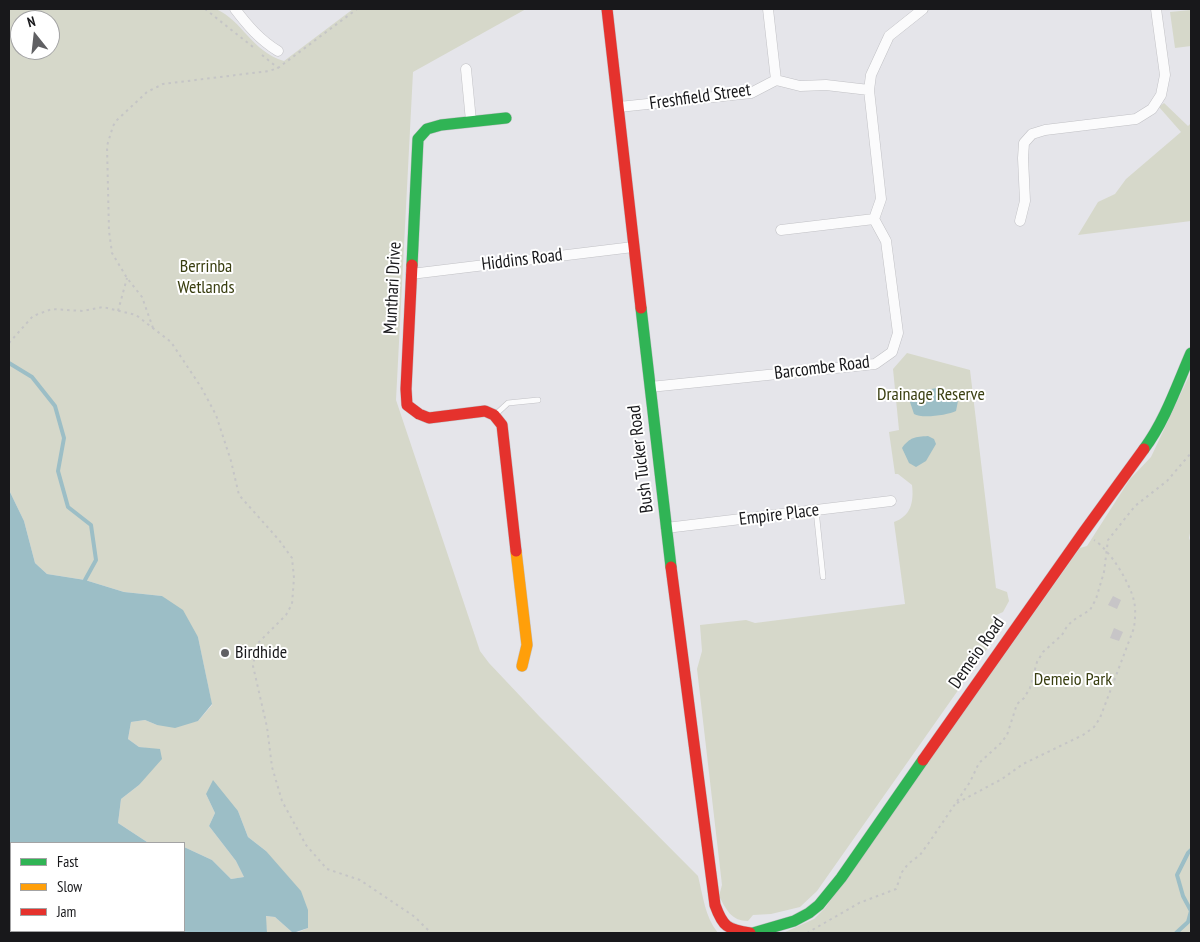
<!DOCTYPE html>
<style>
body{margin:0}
#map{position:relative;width:1200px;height:942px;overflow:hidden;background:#e5e5ea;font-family:"PT Sans Narrow",sans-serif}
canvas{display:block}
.frame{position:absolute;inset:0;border:10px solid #18181b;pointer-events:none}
.legend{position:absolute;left:10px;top:842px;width:175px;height:90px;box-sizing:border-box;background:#fff;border:1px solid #a3a3a4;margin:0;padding:6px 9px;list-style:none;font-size:15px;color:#18181b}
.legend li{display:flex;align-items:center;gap:10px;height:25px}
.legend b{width:25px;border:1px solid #a3a3a4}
.north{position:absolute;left:10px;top:10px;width:50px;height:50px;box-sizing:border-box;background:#fff;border:1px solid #a3a3a4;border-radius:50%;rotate:344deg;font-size:14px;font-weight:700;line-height:20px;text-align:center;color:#18181b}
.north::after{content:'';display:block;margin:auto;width:18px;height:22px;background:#606063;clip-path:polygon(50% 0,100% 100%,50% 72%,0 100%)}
</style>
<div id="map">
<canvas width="1200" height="942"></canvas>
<div class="frame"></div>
<ul class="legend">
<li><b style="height:6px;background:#30b455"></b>Fast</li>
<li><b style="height:6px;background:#ff9f0a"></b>Slow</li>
<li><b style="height:6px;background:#e5322d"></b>Jam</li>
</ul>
<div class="north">N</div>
</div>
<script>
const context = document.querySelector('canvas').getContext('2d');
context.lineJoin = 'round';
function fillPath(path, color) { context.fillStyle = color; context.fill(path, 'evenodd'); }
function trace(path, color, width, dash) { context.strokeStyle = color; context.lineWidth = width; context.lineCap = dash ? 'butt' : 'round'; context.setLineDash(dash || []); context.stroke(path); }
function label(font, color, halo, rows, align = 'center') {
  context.font = font + ' "PT Sans Narrow",sans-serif'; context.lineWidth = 4; context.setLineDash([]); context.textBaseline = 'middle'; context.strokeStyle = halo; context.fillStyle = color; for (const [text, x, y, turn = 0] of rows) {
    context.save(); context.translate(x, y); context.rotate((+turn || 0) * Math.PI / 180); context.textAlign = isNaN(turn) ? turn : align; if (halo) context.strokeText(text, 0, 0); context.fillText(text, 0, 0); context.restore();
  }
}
fillPath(new Path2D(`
 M9,9H216C243,21 251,51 284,61L353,9H526L413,72L396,400L480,651L489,663L539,716L698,876C703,896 705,917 718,933H296L308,928L266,851L248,837L238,811L206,794L215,813L209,826L236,861L244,877L231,879L212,860L184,847V843L147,842L118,823L121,799L139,785L160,750L139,747L128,739L131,722L145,720L157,725L198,721L212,705L198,637L162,596L124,592L85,580L47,574L35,563L24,521L9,490ZM20,20H50V50H20Z
 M1191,10V46L1175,48L1170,12Z
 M1164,103L1188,126L1191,123V221L1078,235L1098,202L1115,194L1126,179L1181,132L1159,107Z
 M907,353L970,370L996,588L1007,592L1009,601L1003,612L994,616L992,629V642L817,891L800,907L771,914L753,915L748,921C731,921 726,909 719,896L722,885L697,669L702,651L700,625L746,620L755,623L905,604L894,522C911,516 914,502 912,485L898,474H895L889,432L899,430L893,369Z
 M1191,372V528L1189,538L1191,543V933H954L952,932L942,933H783L814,919L825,908L1080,548L1087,546L1130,479L1151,457Z
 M265,916L275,917L293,933H267Z`), '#d6d8ca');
fillPath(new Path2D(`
 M937,388L949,391L957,396L958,401L956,411C948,415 922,419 914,414L907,393Z
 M928,436L934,439L936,444L926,461L916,467L909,463L902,448C910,437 915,437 928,436Z
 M9,490L24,521L35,563L47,574L85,580L124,592L162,596L183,610L198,637L212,704L198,721L175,728L157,725L145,720L131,722L128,739L139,747L160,749L162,759L139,785L121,799L118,823L147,842L175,843H11V931H184V847L212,860L231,879L244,877L236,861L209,826L215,813L206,794L213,780L238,811L248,837L266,851L301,891L308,910V928L293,933L275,917L266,916L267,933H9Z`), '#9cbec6');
trace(new Path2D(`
 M9,363L32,377L55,406L64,438L58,471L68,507L91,525L96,560L85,580
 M1176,933L1188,922L1191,911L1183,896L1177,875L1188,853L1191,850`), '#9cbec6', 4);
fillPath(new Path2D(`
 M1113,596L1121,600L1117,609L1108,605Z
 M1114,628L1123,632L1119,641L1110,638Z`), '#c7c5c7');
const lane = new Path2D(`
 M495,415L508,403L538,400
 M816,510L823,577`);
const street = new Path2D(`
 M235,9C248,26 260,40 278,51
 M768,9L776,80
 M466,69L471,121
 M619,107L751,93L776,80L800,86L826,85L869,90
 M1020,221L1025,201L1023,158L1024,143L1032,134L1045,130L1136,119L1152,109L1161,95L1165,75L1156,9
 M781,230L874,219
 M411,274L633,247
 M650,387L875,364L892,352L898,333L886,241L874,219L881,199L869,90L871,75L889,36L923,9
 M666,528L891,501`);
const fast = new Path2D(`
 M412,265L418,139L427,129L441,125L506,118
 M641,308L671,567
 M1144,449C1165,421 1177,385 1191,353
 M753,933L794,921L809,913L819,905L841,878L923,760`);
const slow = new Path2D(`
 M516,551L527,645L522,666`);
const jam = new Path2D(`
 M607,9L641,308
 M412,265L406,389L407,405L419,414L429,418L485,411L494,415L502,425L516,551
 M671,567L715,905C723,927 727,929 750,933
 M923,760L1083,533L1144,449`);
trace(lane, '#c1c1c5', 6);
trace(street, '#c1c1c5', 11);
trace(fast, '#c1c1c5', 12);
trace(slow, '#c1c1c5', 12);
trace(jam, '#c1c1c5', 12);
trace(new Path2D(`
 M205,9L253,47
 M262,55L278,68
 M118,311L127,278
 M153,328L142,297L127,278L112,253L109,231L107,146L113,126L117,120L147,92L163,84L269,71L278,68L357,9
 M9,343L33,316L52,309L83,311L103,307L136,315L171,342L201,387L216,415L231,461L239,495L279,540L292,558L294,578L292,604L286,615L257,644L253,666L267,727L272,767L282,801L306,845L327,869L360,880L415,917L431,933
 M957,803L1002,779L1023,764L1083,735L1094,727L1100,718L1134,628C1135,619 1136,610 1134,601C1130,583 1110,550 1094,540
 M807,933L859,903L896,889L902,872L908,864L920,855L928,844L970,782L979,763L1001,743L1007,735L1017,704L1024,698L1030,688L1037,662L1043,652L1062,635L1066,628L1072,621L1090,610L1096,599L1104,572L1108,540L1135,506L1167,481L1191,453`), '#c5c5c6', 2, [2.5, 4]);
trace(lane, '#fbfbfc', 5);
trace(street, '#fbfbfc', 10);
trace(fast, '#30b455', 11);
trace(slow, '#ff9f0a', 11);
trace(jam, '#e5322d', 11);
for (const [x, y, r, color] of [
 [225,653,5,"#606063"]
]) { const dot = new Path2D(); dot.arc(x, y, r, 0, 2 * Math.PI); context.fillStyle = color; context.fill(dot); trace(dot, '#fff', 2); }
label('18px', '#18181b', '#fff', [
 ["Freshfield Street",700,97,-8],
 ["Hiddins Road",522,260,-7],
 ["Munthari Drive",393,288,-87],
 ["Barcombe Road",822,368,-7],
 ["Bush Tucker Road",641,459,-97],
 ["Empire Place",779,515,-7],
 ["Demeio Road",977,653,-55]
]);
label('18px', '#393e10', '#fff', [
 ["Berrinba",206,267],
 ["Wetlands",206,288],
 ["Drainage Reserve",931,395],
 ["Demeio Park",1073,680]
]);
label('18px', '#18181b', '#fff', [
 ["Birdhide",235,653]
], 'left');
</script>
